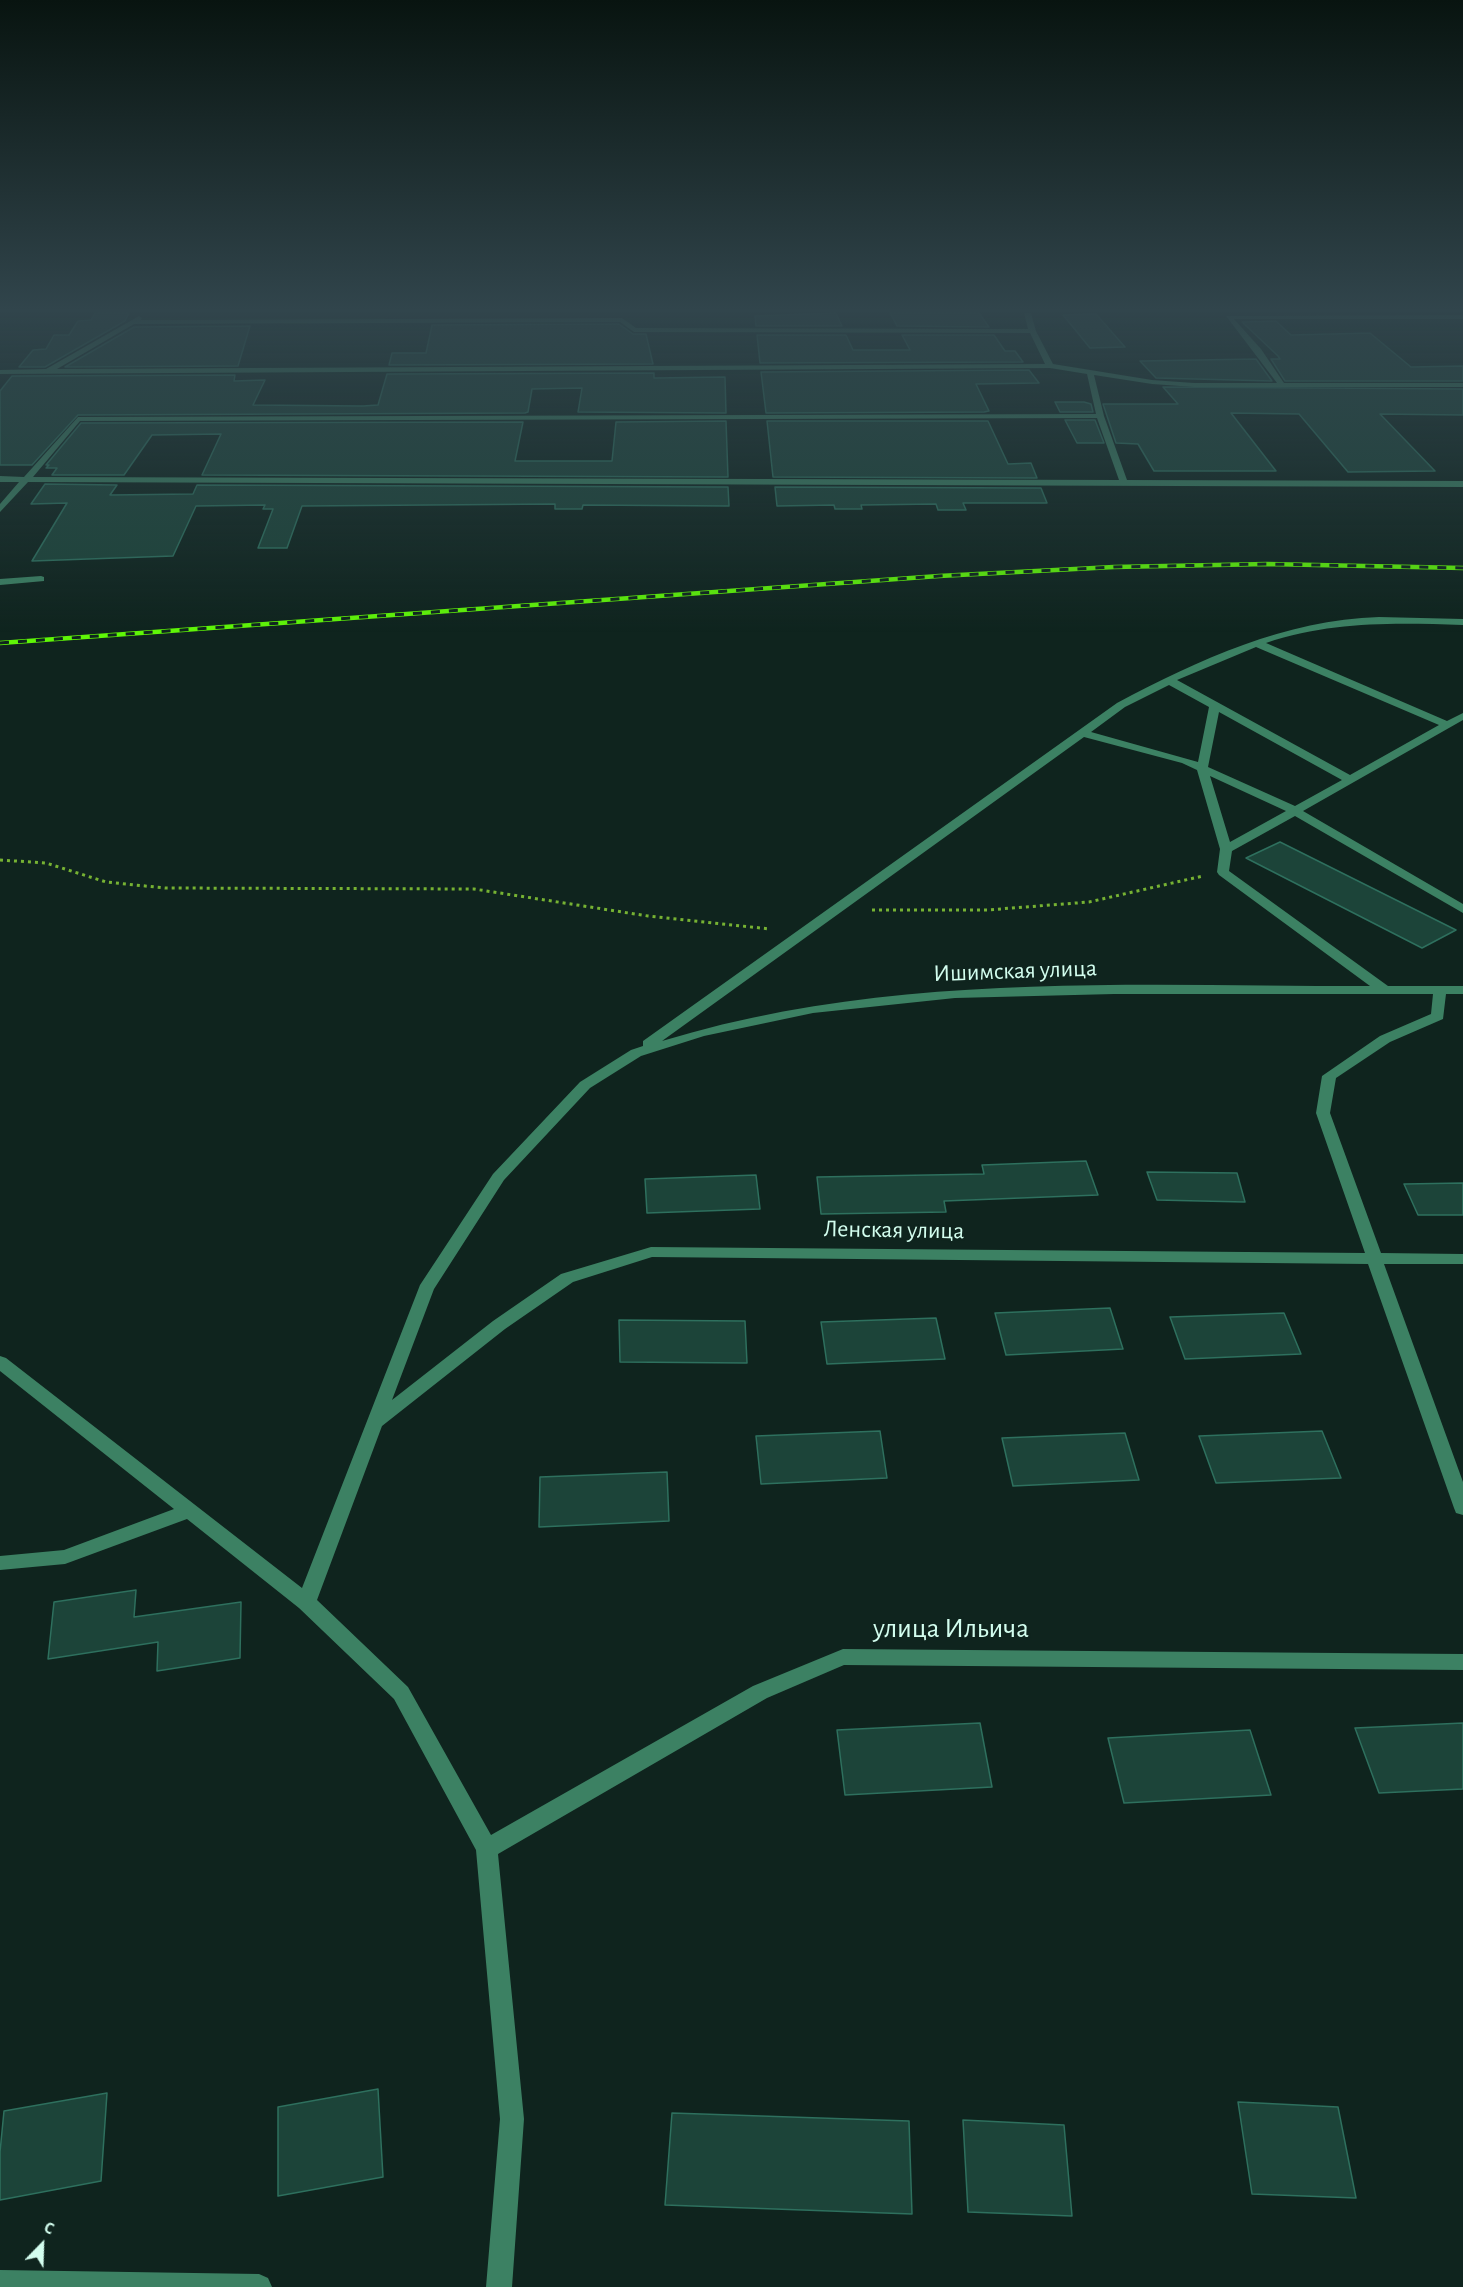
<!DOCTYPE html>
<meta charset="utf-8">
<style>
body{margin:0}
#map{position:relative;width:1463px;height:2287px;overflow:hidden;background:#0f241e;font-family:"Alegreya Sans",sans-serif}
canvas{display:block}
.north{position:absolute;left:12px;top:2215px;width:60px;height:60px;-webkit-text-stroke:4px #0f241e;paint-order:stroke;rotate:23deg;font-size:16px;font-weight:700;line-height:24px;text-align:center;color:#d3feef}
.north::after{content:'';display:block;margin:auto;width:21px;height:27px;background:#d3feef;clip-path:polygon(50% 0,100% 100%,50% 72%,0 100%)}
</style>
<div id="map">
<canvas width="1463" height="2287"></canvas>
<div class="north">С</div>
</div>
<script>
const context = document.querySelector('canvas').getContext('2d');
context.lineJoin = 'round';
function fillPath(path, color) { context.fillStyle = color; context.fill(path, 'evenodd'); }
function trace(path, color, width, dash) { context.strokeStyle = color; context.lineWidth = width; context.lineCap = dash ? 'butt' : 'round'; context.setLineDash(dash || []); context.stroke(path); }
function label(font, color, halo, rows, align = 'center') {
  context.font = font + ' "Alegreya Sans",sans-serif'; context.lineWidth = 4.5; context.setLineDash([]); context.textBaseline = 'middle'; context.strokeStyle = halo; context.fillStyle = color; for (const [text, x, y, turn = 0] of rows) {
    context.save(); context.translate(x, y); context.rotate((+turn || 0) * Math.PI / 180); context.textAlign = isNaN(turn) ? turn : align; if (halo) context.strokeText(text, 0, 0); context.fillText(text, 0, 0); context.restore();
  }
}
const building = new Path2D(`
 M95,313H129L125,321L45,367H19L33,350L46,349L54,335H69L78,321L91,320Z
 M836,313L842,326H756L755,316Z
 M890,313H979L989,327L897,326Z
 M1096,314L1125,347L1090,348L1063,315Z
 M1276,321L1291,335L1370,333L1411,367L1463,366V381H1285L1271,359H1280L1278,356L1242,322Z
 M619,324L633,334H646L653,364L389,365L392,353H426L432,325Z
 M250,326L238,366L65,367L134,327Z
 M757,335H846L853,350H910L902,335H994L1005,351H1015L1023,362L760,363Z
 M1256,359L1272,381L1156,378L1140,361Z
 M1029,370L1039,383L976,384L989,411L984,412L766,413L761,372Z
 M654,373V378L725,377L726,413L578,412L582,388L532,389L528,412L525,413L78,415L32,465H0V391L12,376L235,375L234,381L265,380L253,405L363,406L378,405L387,374Z
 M1163,387L1463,389V415L1380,414L1435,471L1348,472L1299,414L1231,413L1276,471H1154L1138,444L1116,443L1103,404H1178Z
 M1055,402H1084L1091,404L1093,412H1060Z
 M1065,420H1095L1104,443H1077Z
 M726,421L728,477L202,475L221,434L152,435L124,475H52L57,468H46L49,465H46L81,423L523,422L515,461H612L616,422Z
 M767,421H988L1008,464L1031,463L1037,478L773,477Z
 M45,484L117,485L110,495L193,494L197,485L728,487L729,506L583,505L582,509H555V504L302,506L287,548H258L273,509H263L265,505L196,506L173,556L32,561L67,503L31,504Z
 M775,487L1041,488L1047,503H963L966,510H938L936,504L861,505L862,509H835L834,505L777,506Z
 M1280,842L1456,930L1422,948L1246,858Z
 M1086,1161L1098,1195L944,1201L946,1212L821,1214L817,1177L984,1174L982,1165Z
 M1147,1172L1237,1173L1245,1202L1157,1200Z
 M756,1175L760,1209L647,1213L645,1179Z
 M1463,1183V1215H1418L1404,1184Z
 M1110,1308L1123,1349L1006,1355L995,1313Z
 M1284,1313L1301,1354L1185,1359L1170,1317Z
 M936,1318L945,1359L827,1364L821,1322Z
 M619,1320L745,1321L747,1363L620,1362Z
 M880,1431L887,1478L761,1484L756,1436Z
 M1322,1431L1341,1478L1216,1483L1199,1436Z
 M1125,1433L1139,1480L1013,1486L1002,1438Z
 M667,1472L669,1521L539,1527L540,1477Z
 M136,1590L134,1617L241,1602L240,1658L157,1671L158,1642L48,1659L54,1602Z
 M980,1723L992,1787L845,1795L837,1730Z
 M1463,1723V1789L1379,1793L1355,1728Z
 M1250,1730L1271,1795L1124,1803L1108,1738Z
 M378,2089L383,2177L278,2196V2107Z
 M107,2093L101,2181L0,2200V2152L4,2111Z
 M1238,2102L1338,2107L1356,2198L1252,2194Z
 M672,2113L909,2121L912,2214L665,2205Z
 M963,2120L1064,2125L1072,2216L968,2212Z`);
fillPath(building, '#1c4439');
trace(building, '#2e705e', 1.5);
trace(new Path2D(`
 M0,860L46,863L106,882L165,888L474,889L648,916L770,929
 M872,910H987L1089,902L1203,876`), '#76b233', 3, [3, 4]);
fillPath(new Path2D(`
 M1024,313H1031L1036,331L1053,364L1152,380L1194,383H1277L1226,316L1463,315V319H1234L1261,349L1284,383H1463V387H1194L1152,384L1094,375L1104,416L1127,480L1463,481V487L28,482L0,512V504L19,482H0V476L24,477L78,417L1096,414L1087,374L1050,368L0,374V370L46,369L139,316L142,318L141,320L622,318L636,328L1028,329ZM620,322L634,332L1030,333L1045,364L57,369L134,324ZM1097,418L1119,480L33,477L80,421Z
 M41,576L44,577V581L0,585V579Z
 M1379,617L1463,619V625C1393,623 1333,621 1266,643L1447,721L1463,713V720L1303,811L1463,904V913L1295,816L1232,851L1229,871L1388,986H1463V994H1446L1443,1019L1390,1042L1336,1078L1330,1113L1381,1253L1463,1254V1264H1384L1463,1482V1515L1456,1513L1454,1508L1368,1264L652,1257L573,1282L505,1329L382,1426L317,1600L408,1687L491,1835L753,1686L843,1649L1463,1654V1670L844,1665L767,1698L498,1854L524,2119L512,2287H486L500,2119L476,1850L394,1699L299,1608L187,1519L65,1564L0,1570V1556L64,1550L174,1509L0,1371V1356L6,1358L302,1588L420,1285L493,1174L580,1082L631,1050L643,1046V1041L1117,703C1200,659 1285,620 1379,617ZM1256,647L1439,725L1350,775L1177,680ZM1169,685L1209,707L1198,762L1091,732L1125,707ZM1219,712L1342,780L1295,806L1208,767ZM1084,737L1182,763L1197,770L1220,849L1217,872L1219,875L1370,986C1135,986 890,971 662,1041ZM1210,776L1286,811L1230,842ZM1114,994H1433L1431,1014L1380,1036L1322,1076L1316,1113L1365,1253L651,1247L561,1274L493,1321L392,1400L434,1289L504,1180L590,1088L641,1056L704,1036L813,1013L955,998Z
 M0,2270L259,2274L268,2278L272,2287H0Z`), '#3c8163');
const rail = new Path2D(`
 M0,643L939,576L1114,567L1267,564L1463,568`);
trace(rail, '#5ff607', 4.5);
trace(rail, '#0f241e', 3, [9]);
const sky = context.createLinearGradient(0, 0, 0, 633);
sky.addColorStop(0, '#081410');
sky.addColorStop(0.49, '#31454c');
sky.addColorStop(1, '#31454c00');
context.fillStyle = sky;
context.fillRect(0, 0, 1463, 633);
label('24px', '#d3feef', '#0f241e', [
 ["Ишимская улица",1015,971,-2],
 ["Ленская улица",894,1230,1]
]);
label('28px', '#d3feef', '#0f241e', [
 ["улица Ильича",951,1629]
]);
</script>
